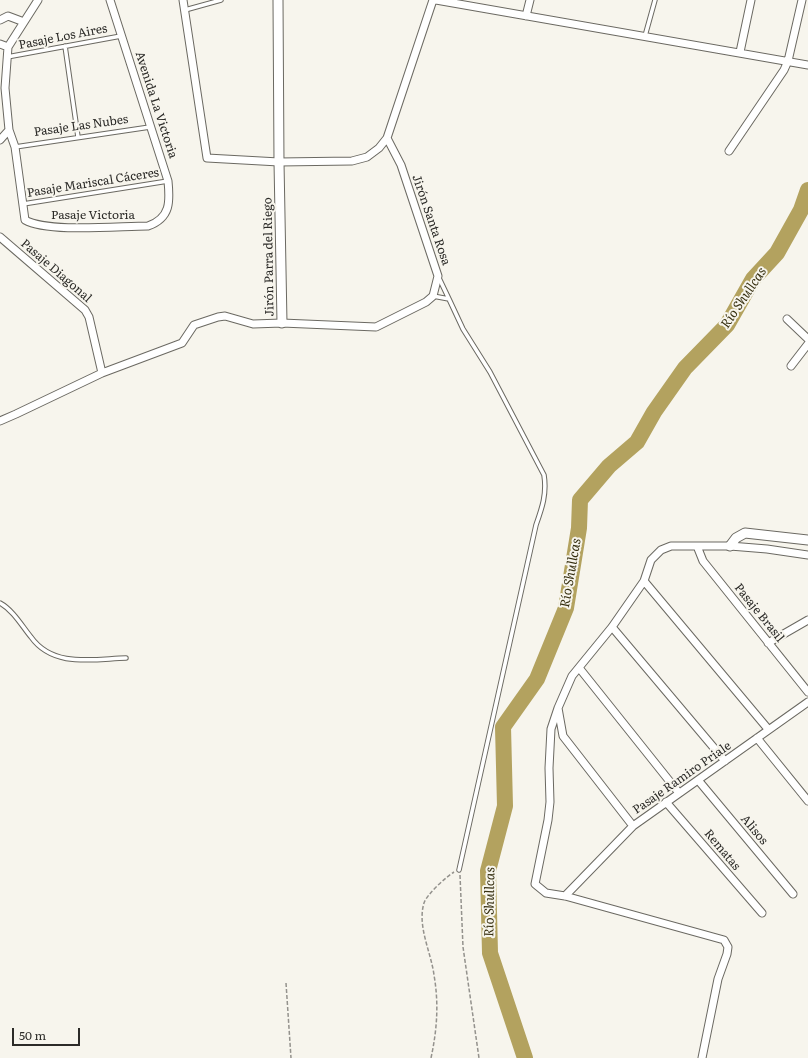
<!DOCTYPE html>
<meta charset="utf-8">
<style>
body{margin:0}
#map{position:relative;width:808px;height:1058px;overflow:hidden;background:#f7f5ed;font-family:Literata,serif}
canvas{display:block}
.scale{position:absolute;left:12px;top:1028px;width:68px;height:18px;box-sizing:border-box;border:2px solid #2c2b28;border-top:0;padding-left:5px;font-size:12px;line-height:14px;white-space:nowrap;color:#2c2b28;-webkit-text-stroke:3px #f7f5ed;paint-order:stroke}
</style>
<div id="map">
<canvas width="808" height="1058"></canvas>
<div class="scale">50 m</div>
</div>
<script>
const context = document.querySelector('canvas').getContext('2d');
context.lineJoin = 'round';
function trace(path, color, width, dash) { context.strokeStyle = color; context.lineWidth = width; context.lineCap = dash ? 'butt' : 'round'; context.setLineDash(dash || []); context.stroke(path); }
function label(font, color, halo, rows, align = 'center') {
  context.font = font + ' Literata,serif'; context.lineWidth = 4; context.setLineDash([]); context.textBaseline = 'middle'; context.strokeStyle = halo; context.fillStyle = color; for (const [text, x, y, turn = 0] of rows) {
    context.save(); context.translate(x, y); context.rotate((+turn || 0) * Math.PI / 180); context.textAlign = isNaN(turn) ? turn : align; if (halo) context.strokeText(text, 0, 0); context.fillText(text, 0, 0); context.restore();
  }
}
trace(new Path2D(`
 M525,1058L490,953L488,871L505,806L503,727L537,679L566,608L579,528L580,500L609,466L637,442L654,412L685,368L727,325L753,279L777,253L801,210L808,190`), '#b3a25f', 16);
const service = new Path2D(`
 M185,10L221,0
 M645,36L655,0
 M65,46L78,137
 M7,57L121,36
 M15,147L150,127
 M23,204L168,181
 M439,278L449,299
 M433,296L449,299L463,329L490,372L544,475C547,494 542,508 536,525L459,870
 M0,603C13,610 22,626 31,637C53,668 93,659 126,658`);
const minor = new Path2D(`
 M183,0L207,158L279,162L352,161L367,157L379,148L387,138L433,0
 M436,0L808,65
 M526,16L530,0
 M0,20L8,16L24,22
 M0,44L8,47
 M740,52L751,0
 M9,130L15,147L25,220C48,233 119,226 148,226C171,218 170,201 168,181L110,0
 M0,140L9,130L5,88L8,47L38,0
 M729,151L784,70L788,61L802,0
 M0,237L85,310L89,317L102,373
 M787,319L808,339
 M791,366L808,344
 M0,421L16,414L102,373L182,343L194,325L218,317L225,316L253,324L282,323L376,327L426,302L433,296L438,276L401,165L387,138
 M697,546L703,561L808,692
 M644,581L768,729
 M612,627L725,761
 M768,643L808,620
 M580,669L679,793
 M558,708L551,729L549,768L550,802L548,820L535,884L546,893L565,896L724,940L728,947L727,954L718,979L702,1058
 M757,738L808,801
 M698,780L793,894
 M666,802L762,913
 M633,826L563,736L558,708L572,676L612,627L644,581L651,560L661,550L671,546H730L767,549L808,555
 M565,896L633,826L808,702`);
const tertiary = new Path2D(`
 M278,0L279,162L282,323
 M730,546L736,538L745,533L808,540`);
trace(service, '#6b6962', 5.5);
trace(minor, '#6b6962', 9);
trace(tertiary, '#6b6962', 11);
trace(new Path2D(`
 M460,875L463,947L479,1058
 M286,983L291,1058
 M431,1058C437,1030 439,1004 434,975C431,952 417,926 424,903C427,894 446,877 454,872`), '#94928d', 1.5, [4, 2]);
trace(service, '#fff', 3.5);
trace(minor, '#fff', 7);
trace(tertiary, '#fff', 9);
label('12px', '#2c2b28', '#f7f5ed', [
 ["Pasaje Los Aires",63,37,-11],
 ["Avenida La Victoria",156,105,72],
 ["Pasaje Las Nubes",81,126,-8],
 ["Pasaje Mariscal Cáceres",93,183,-9],
 ["Pasaje Victoria",93,215],
 ["Jirón Santa Rosa",431,220,71],
 ["Jirón Parra del Riego",269,257,-91],
 ["Pasaje Diagonal",56,271,41],
 ["Pasaje Brasil",759,613,51],
 ["Pasaje Ramiro Priale",682,778,-35],
 ["Alisos",754,830,50],
 ["Rematas",722,850,50]
]);
label('italic 13px', '#362f10', '#f7f5ed', [
 ["Río Shullcas",744,298,-56],
 ["Río Shullcas",571,573,-80],
 ["Río Shullcas",490,902,-89]
]);
</script>
